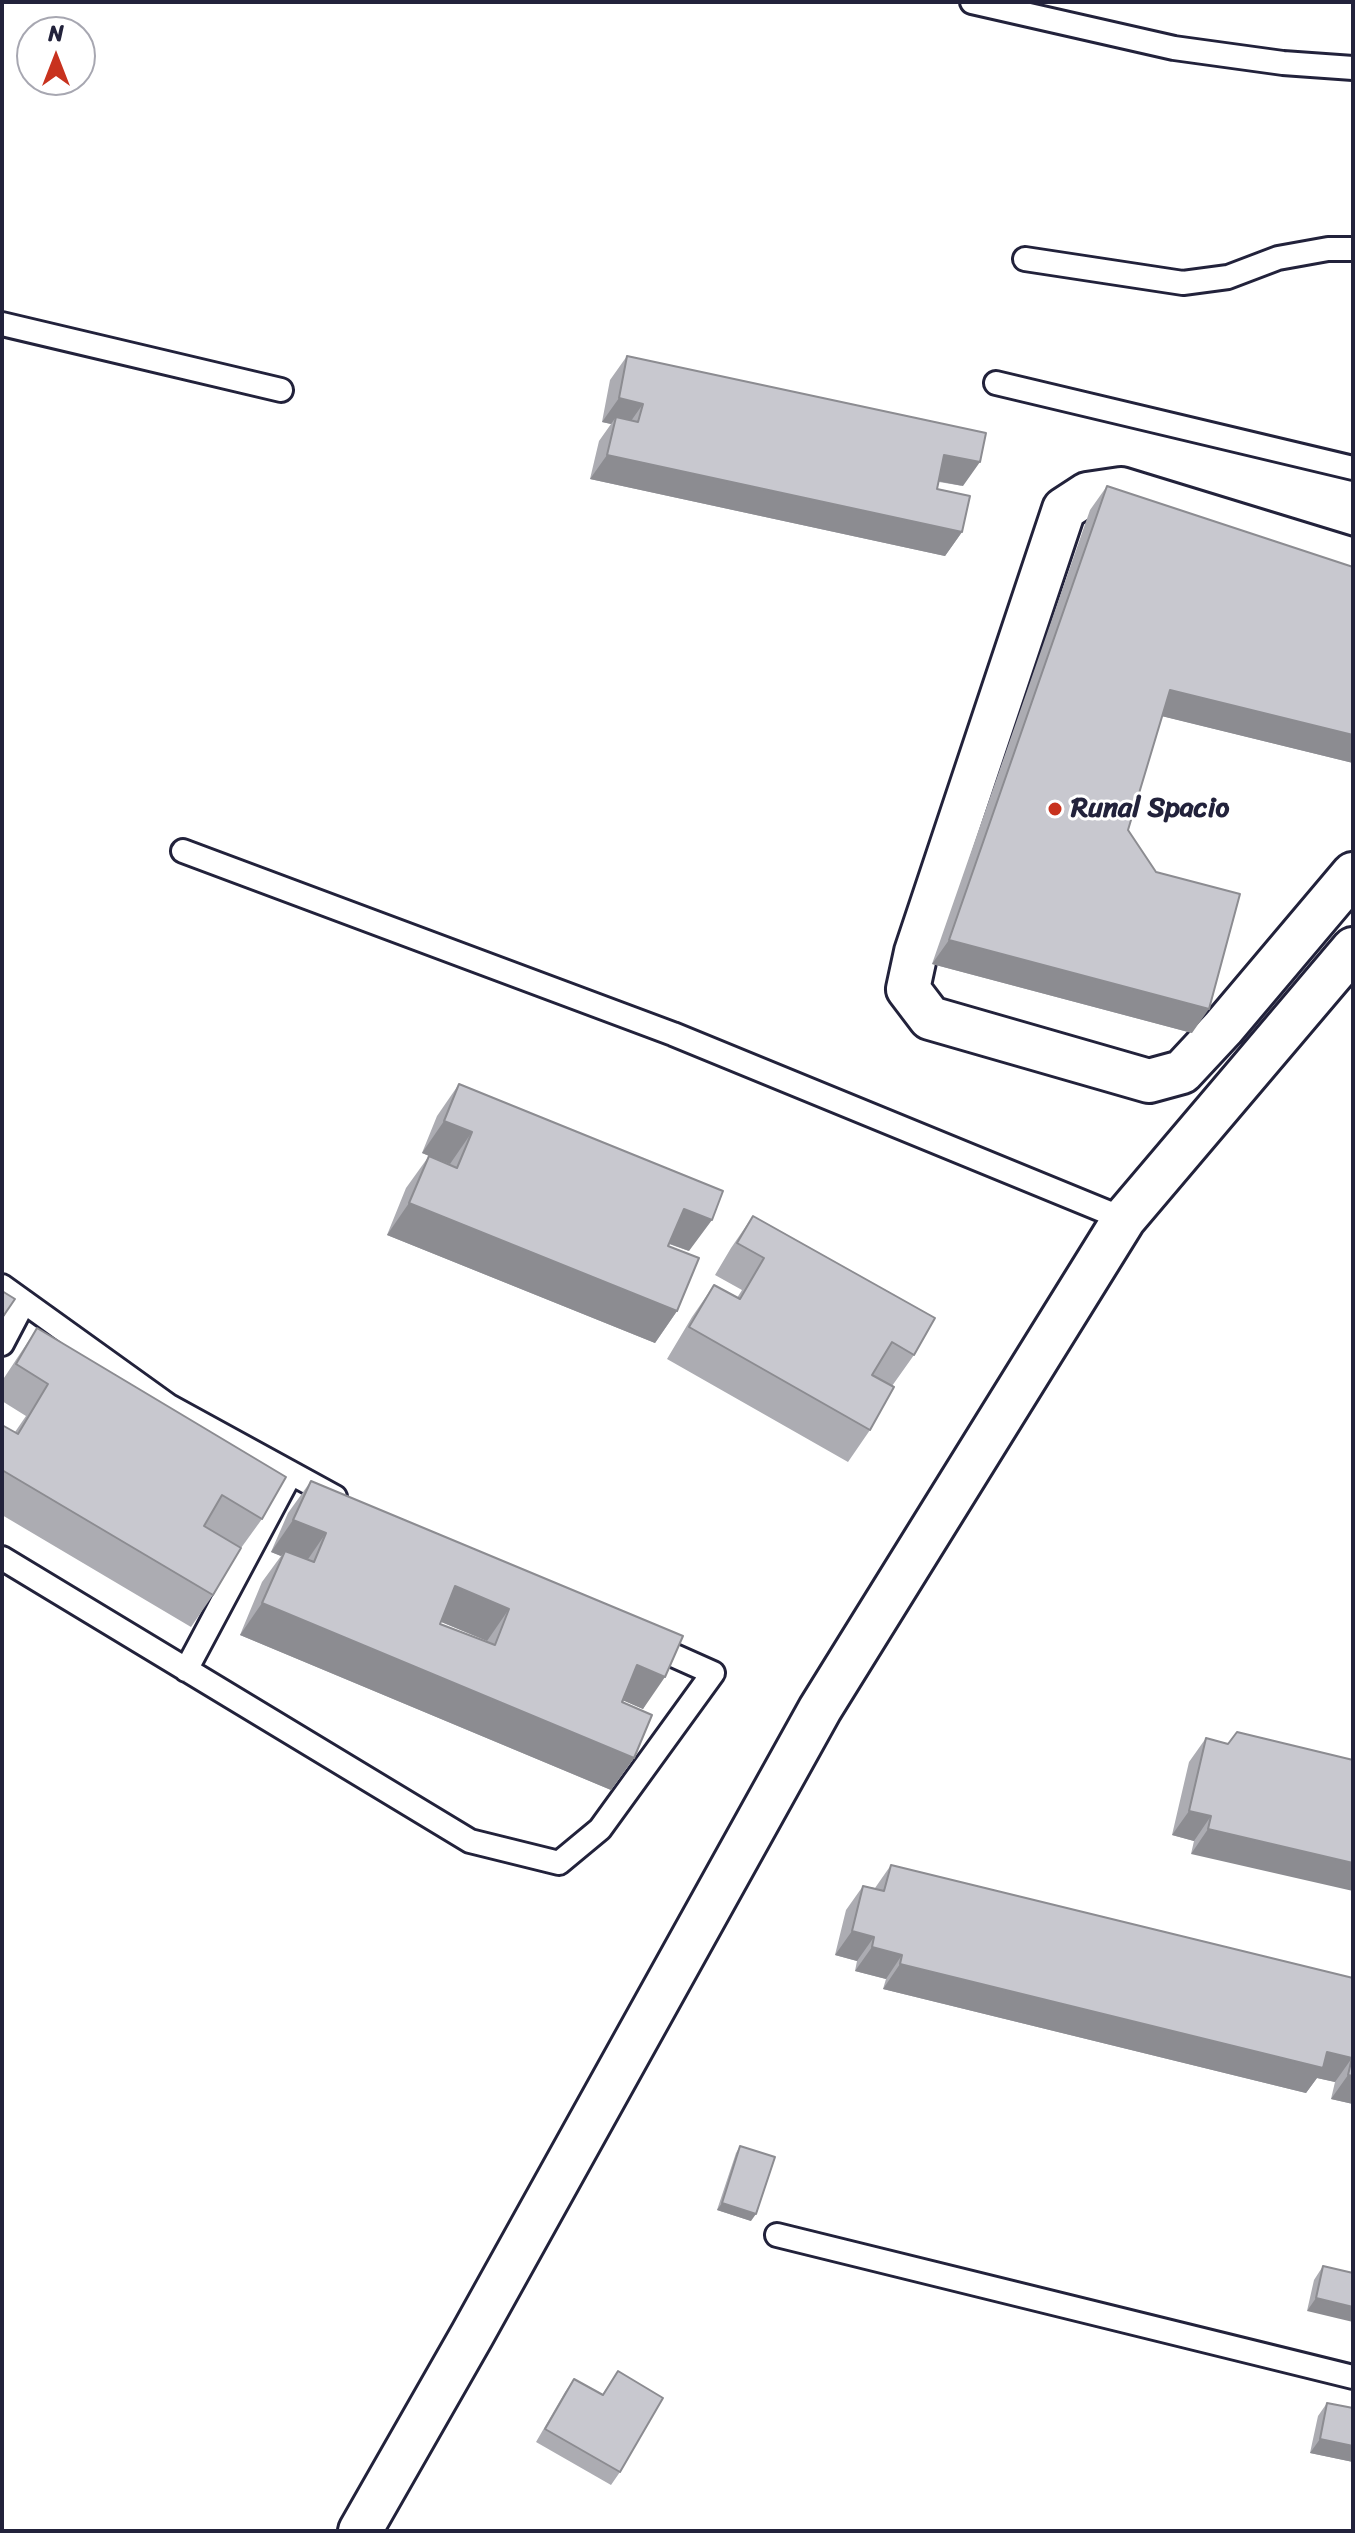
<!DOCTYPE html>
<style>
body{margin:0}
#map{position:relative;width:1355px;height:2533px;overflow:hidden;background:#fff;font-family:Sriracha,sans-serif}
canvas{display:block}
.frame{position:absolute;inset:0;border:4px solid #22223b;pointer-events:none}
.north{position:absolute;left:16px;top:16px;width:80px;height:80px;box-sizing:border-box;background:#fff;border:2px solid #a7a7b1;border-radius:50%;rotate:0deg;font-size:22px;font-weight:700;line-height:32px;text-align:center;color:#22223b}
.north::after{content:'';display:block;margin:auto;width:28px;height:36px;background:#c8321e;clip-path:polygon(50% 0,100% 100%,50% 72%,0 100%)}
</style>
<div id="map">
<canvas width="1355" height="2533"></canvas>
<div class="frame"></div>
<div class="north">N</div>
</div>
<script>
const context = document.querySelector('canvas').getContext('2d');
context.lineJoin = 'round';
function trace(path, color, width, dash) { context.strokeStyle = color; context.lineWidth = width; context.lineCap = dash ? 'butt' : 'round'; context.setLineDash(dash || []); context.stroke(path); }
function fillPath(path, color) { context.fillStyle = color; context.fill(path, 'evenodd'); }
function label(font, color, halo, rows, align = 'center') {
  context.font = font + ' Sriracha,sans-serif'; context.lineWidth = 6; context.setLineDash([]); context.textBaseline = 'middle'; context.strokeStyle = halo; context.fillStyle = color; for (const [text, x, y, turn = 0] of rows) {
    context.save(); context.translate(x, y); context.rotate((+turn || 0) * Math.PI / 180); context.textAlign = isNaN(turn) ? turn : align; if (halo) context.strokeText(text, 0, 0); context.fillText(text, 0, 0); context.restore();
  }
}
const service = new Path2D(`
 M972,2L1174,48L1283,63L1353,68
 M1025,259L1183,283L1228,277L1278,258L1328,249H1353
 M2,324L281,390
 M996,383L1353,468
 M183,851L673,1034L1124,1219
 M2,1286L169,1406L335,1497
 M2,1344L24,1302
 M2,1558L470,1841L559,1863L600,1829L713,1673L648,1644
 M186,1670L291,1473
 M777,2235L1353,2377`);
const minor = new Path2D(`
 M1353,560L1121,489L1087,494L1064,509L916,952L908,989L930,1018L1149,1081L1182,1072L1223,1028L1353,874
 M360,2531L472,2335L820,1709L1124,1219L1353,949`);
trace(service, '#22223b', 28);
trace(minor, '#22223b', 48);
trace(service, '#fff', 22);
trace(minor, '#fff', 42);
fillPath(new Path2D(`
 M627,356L963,486L939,482L937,489L962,532L945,556L590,479L599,441L611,424L602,422L610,380Z
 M1107,486L1353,567V763L1162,716L1128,830L1192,1033L932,964L1090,510Z
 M459,1084L689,1251L669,1244L668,1246L677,1311L655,1343L387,1235L406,1188L429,1156L450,1165L422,1153L437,1116Z
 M753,1216L914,1355L892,1386L870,1430L848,1462L667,1359L692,1317L714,1285L737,1298L742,1290L715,1275L731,1248Z
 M37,1328L262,1519L241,1548L213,1595L191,1627L2,1515V1425L15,1432L26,1416L2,1401V1381Z
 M311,1481L683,1636L643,1709L623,1700L634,1758L611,1790L240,1635L262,1582L281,1556L271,1552L288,1513ZM441,1622L487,1641L486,1642L440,1624Z
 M1206,1738L1228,1744L1353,1760L1191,1854L1194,1841L1172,1835L1189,1762Z
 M891,1865L1353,1978V2104L1331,2099L1335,2082L1317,2078L1306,2093L883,1989L886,1979L855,1971L857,1961L835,1955L846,1910L863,1886L875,1888Z
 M740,2146L751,2221L717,2210L736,2153Z
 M1323,2266L1353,2273L1307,2311L1314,2280Z
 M618,2371L620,2472L611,2485L536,2442L565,2392L574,2379L602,2395Z
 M1327,2403L1353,2408V2462L1310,2453L1318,2416Z`), '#acacb2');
fillPath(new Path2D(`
 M619,398L643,404L626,428L616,417L611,424L602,422Z
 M607,455L962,532L945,556L590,479Z
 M944,455L980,462L963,486L927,479Z
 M1170,690L1353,735V763L1153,714Z
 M949,940L1209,1009L1192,1033L932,964Z
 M444,1121L472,1132L450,1164L422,1153Z
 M409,1203L677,1311L655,1343L387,1235Z
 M684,1209L712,1220L689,1251L662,1241Z
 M293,1520L326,1533L304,1565L285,1551L281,1556L271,1552Z
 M455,1586L509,1609L487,1641L432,1618Z
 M262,1603L634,1758L611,1790L240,1635Z
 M637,1665L665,1677L643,1709L615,1697Z
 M1189,1811L1211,1816L1194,1841L1172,1835Z
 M1208,1829L1353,1863V1891L1191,1854Z
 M852,1931L874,1937L857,1961L835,1955Z
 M872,1947L902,1955L886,1979L855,1971Z
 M900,1964L1327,2052L1352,2058L1335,2082L1317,2078L1306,2093L883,1989Z
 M1348,2075L1353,2076V2104L1331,2099Z
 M722,2203L756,2214L751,2221L717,2210Z
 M1316,2298L1353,2307V2322L1307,2311Z
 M1320,2439L1353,2446V2462L1310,2453Z`), '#8c8c91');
const building = new Path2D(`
 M627,356L986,433L980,462L944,455L937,489L970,496L962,532L607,455L616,417L638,422L643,404L619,398Z
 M1107,486L1353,567V735L1170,690L1128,830L1156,872L1240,894L1209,1009L949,940Z
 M459,1084L723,1191L712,1220L684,1209L668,1246L699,1258L677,1311L409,1203L429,1156L457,1168L472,1132L444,1121Z
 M753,1216L935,1318L914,1355L892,1342L872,1375L894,1387L870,1430L689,1327L714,1285L740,1299L764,1258L737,1243Z
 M2,1291L15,1299L2,1318Z
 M37,1328L286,1477L262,1519L222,1495L204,1526L241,1548L213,1595L2,1470V1425L18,1434L48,1384L16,1364Z
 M311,1481L683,1636L665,1677L637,1665L622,1702L652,1715L634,1758L262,1603L285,1551L314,1562L326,1533L293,1520ZM455,1586L509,1609L495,1645L440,1624Z
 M1237,1732L1353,1760V1863L1208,1829L1211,1816L1189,1811L1206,1738L1228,1744Z
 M891,1865L1353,1978V2076L1348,2075L1352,2058L1327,2052L1323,2068L900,1964L902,1955L872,1947L874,1937L852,1931L863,1886L884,1891Z
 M740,2146L775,2157L756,2214L722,2203Z
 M1323,2266L1353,2273V2307L1316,2298Z
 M618,2371L663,2398L620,2472L545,2429L574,2379L603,2395Z
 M1327,2403L1353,2408V2446L1320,2439Z`);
fillPath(building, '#c8c8cf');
trace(building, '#8c8c91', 2);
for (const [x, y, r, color] of [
 [1055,809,8,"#c8321e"]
]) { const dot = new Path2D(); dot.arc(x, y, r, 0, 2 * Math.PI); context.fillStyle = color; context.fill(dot); trace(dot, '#fff', 3); }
label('bold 28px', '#22223b', '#fff', [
 ["Runal Spacio",1071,809]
], 'left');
</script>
